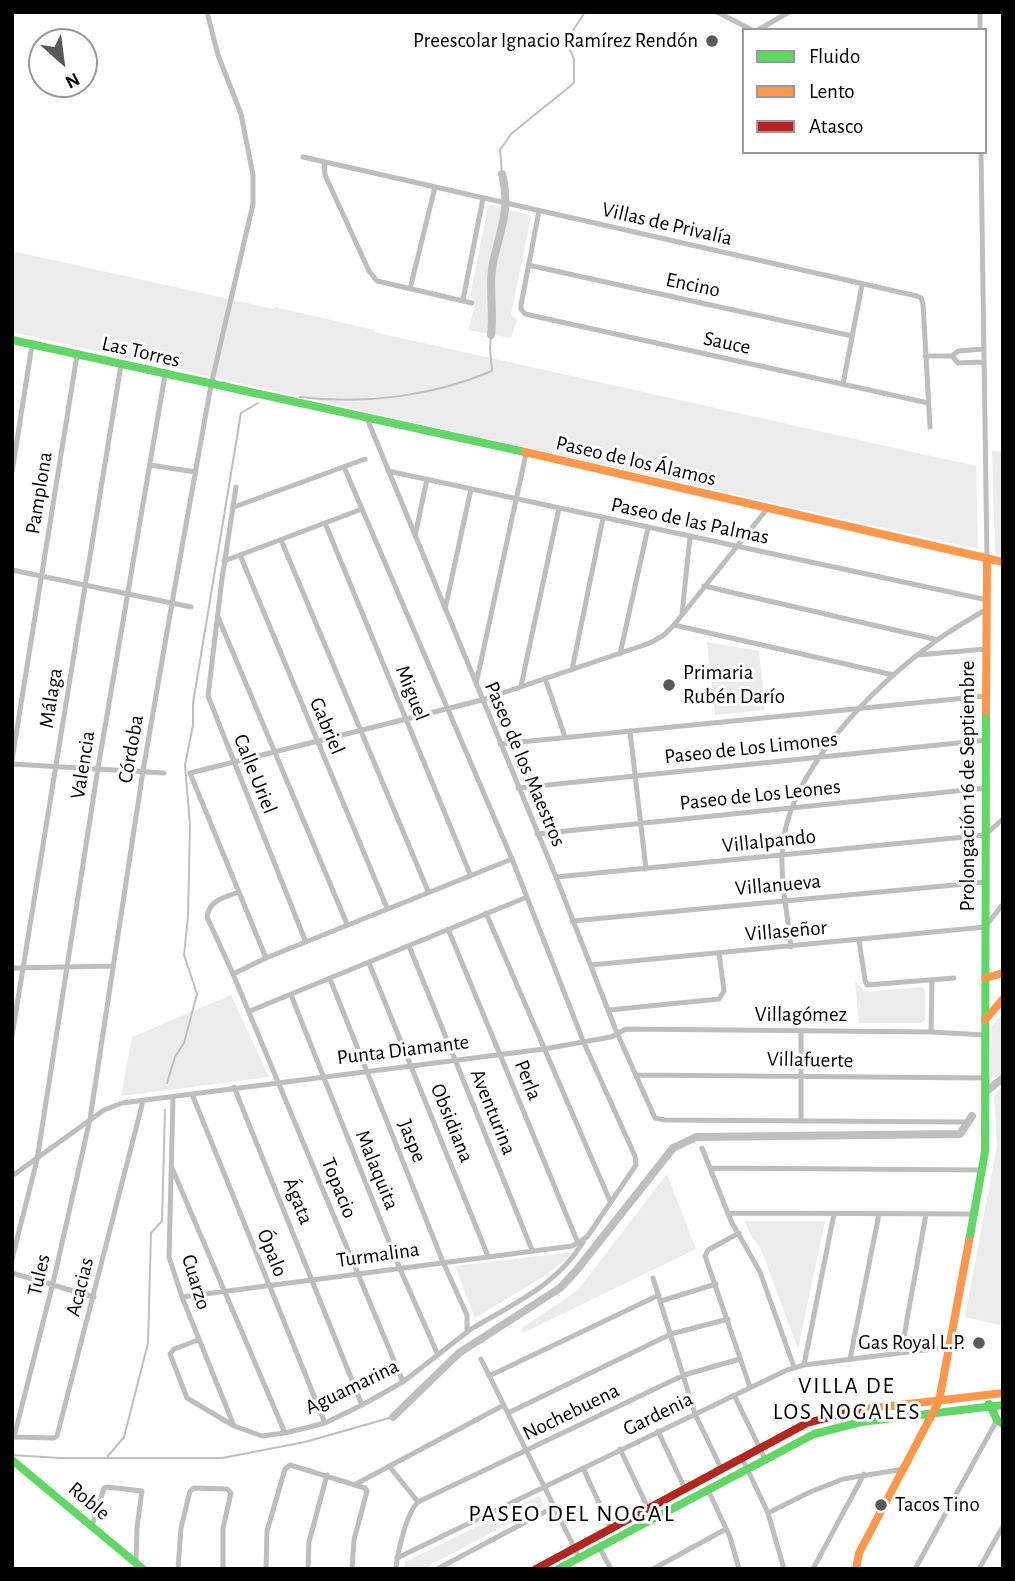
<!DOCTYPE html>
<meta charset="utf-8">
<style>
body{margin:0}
#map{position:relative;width:1015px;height:1581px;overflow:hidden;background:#fff;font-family:"Alegreya Sans",sans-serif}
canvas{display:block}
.frame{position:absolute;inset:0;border:14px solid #000;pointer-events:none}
.legend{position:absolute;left:742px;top:28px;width:245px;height:126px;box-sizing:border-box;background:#fff;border:2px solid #999;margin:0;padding:9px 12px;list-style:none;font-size:21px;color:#000}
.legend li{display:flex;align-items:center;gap:14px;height:35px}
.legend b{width:35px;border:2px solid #999}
.north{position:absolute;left:28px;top:28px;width:70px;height:70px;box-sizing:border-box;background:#fff;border:2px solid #999;border-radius:50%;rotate:152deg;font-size:19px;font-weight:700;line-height:28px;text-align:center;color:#000}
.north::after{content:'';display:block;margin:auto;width:24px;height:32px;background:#595959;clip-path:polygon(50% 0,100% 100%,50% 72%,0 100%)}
</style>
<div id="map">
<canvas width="1015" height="1581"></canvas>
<div class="frame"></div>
<ul class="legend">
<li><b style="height:9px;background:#63d668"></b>Fluido</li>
<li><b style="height:9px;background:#ff974d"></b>Lento</li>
<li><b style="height:9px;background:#b3261e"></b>Atasco</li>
</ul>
<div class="north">N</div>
</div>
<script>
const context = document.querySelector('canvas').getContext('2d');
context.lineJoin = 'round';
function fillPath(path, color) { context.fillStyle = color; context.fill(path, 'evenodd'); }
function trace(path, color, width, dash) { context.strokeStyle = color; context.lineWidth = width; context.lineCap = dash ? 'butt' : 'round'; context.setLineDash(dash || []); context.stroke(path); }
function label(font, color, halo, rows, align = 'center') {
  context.font = font + ' "Alegreya Sans",sans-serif'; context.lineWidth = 6; context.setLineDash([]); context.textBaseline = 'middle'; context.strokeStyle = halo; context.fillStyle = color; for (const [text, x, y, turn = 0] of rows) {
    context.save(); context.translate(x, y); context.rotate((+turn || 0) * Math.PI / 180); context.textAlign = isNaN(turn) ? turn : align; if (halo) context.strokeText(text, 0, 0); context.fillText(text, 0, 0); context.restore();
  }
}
fillPath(new Path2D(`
 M491,205L529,215L531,217L511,314L517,320L511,338L468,330L476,302L470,296L488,207Z
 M12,251L274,309L275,307L374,330V332L976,466L978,549L12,332Z
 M992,451L1003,452V556L995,554Z
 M707,642L759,651L765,710L715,715Z
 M855,981L866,992L922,987L925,990V1020L921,1023H859Z
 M231,995L269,1077L121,1096L132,1037Z
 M1003,1013V1074L996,1078L990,1077L992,1026Z
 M1003,1086V1326L965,1317L997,1145L994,1095Z
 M667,1174L696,1249L523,1333L522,1328L578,1290Z
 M744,1221H825L798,1349L760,1247L752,1237Z
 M573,1252L548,1274L475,1318L455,1266Z
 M539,1496L544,1505L423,1569H404L405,1562Z`), '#ececec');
trace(new Path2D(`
 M502,174L500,150L511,134L574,83V59L566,41L585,12
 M300,397C364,405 433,396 492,371L490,349L491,335
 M167,1083L175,1057L184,1043L197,994L184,955L188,916L190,825L185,765L193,725V703L241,413L258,403
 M12,1455L59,1458H222L305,1442L393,1417
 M108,1456L124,1437L148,1343L151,1233L162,1221L165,1110`), '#bfbfbf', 2);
trace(new Path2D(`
 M491,335C494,313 489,291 492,269C498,233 512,212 502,174
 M988,1090L1003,1078
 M393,1417L459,1353L560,1288L576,1271L673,1148L696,1137L960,1134L972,1116`), '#bfbfbf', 8);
trace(new Path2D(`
 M717,12L752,30
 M980,12V30
 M758,30L789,12
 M981,152L987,559
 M303,157L917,296L921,298L923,304L930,427
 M324,162L325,175L369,271L377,281L472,303
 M539,211L521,305V309L525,314L928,403
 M528,265L852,336
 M410,289L435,187
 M463,300L483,198
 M925,356H952L958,351L983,349
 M952,356L958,363L983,362
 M843,384L862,285
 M366,416L556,877L617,1033L655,1118L665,1120L964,1122
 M150,465L196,472
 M388,471L987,600
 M12,472L32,345
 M236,487L222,579L208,696L305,940
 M234,507L365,459
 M325,523L470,874
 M415,536L427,479
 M281,540L428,891
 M240,555L387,908
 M224,561L362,509
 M12,570L191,607
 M704,586L938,640
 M445,609L471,489
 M682,614L690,537
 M218,617L347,924
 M674,625L894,675
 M620,654L648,528
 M918,655L986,649
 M572,670L603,518
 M545,678L565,737
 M476,684L526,454
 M521,686L559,508
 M630,731L646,869
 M500,744L986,696
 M12,760L77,355
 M12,764L164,773
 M518,788L987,740
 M537,834L986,788
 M556,877L985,835L1003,819
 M486,913L610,1201
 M572,921L986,882
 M448,929L578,1243
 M859,940L865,980L867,985L954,978
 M409,946L532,1250
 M791,947C788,917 781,886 782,856C783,774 875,685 937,640C953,629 970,619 987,609
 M266,958L512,859
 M369,963L488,1256
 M591,965L985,927L1003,904
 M12,968L114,966
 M233,974L207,917C209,900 225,897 239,892
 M291,995L400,1269L438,1355
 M609,1010L719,999L724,991L719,953
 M250,1011L527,897
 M801,1031V1121
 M931,1032L932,980
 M12,1036L121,365
 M636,1075L984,1078
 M234,1087L362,1405
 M192,1094L325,1423
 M173,1098L169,1257L182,1297L234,1426
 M702,1148L731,1221L760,1272L794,1367
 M172,1168L285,1433
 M710,1168L982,1170
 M12,1176L104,1110L122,1103L544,1049L611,1037L626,1029L931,1032L985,1035
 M728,1213L973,1214
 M739,1233L708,1250L705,1256L750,1387
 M12,1259L37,1160L98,768L165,375
 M12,1273L94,1297
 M653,1278L695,1414L721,1468
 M182,1297L572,1246L587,1237L636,1165L635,1156L584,1043L512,859L344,467
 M661,1301L716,1284
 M468,1331C510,1305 557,1286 583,1242
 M198,1340L174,1349L170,1354L187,1398L234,1426L262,1436L285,1433L325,1423L362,1405L403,1382L467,1332V1315L443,1262L330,979
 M901,1353L926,1214
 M481,1359L579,1557
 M850,1359L879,1214
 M804,1365L834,1214
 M489,1376L659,1295
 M403,1382L233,974L266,958L190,773L482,700L650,643L664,635L674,625L767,509
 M734,1395L765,1459
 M508,1413L671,1334L728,1319
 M658,1431L685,1489
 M12,1437L54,1438L57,1436L143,1101
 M14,1437L53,1283L90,1119L143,771L172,603L211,385L253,204V175L241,114L218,55L207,12
 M620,1449L648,1508
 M742,1458L768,1513L784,1569
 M389,1466L418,1502
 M583,1468L611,1529
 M356,1484L504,1405
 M708,1490L730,1537L739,1569
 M768,1513L810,1492L843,1479L904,1469
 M92,1526L104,1488L107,1487L142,1491L137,1527L136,1563
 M599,1547L611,1569
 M397,1558L787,1370L804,1365L949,1347
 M178,1569L181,1528L190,1491L194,1488L227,1489L231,1493L223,1528V1569
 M266,1569L267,1531L285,1469L290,1465L365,1488L367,1491L354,1540L352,1569
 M308,1569L309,1542L327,1475
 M396,1569C397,1553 407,1512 418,1502L684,1375L740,1359
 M437,1569L554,1507
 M653,1569L726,1529
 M813,1569L864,1474
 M915,1569L997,1420
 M979,1569L1003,1526`), '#bebebe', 5);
trace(new Path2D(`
 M12,340L525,452
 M969,1241L985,1152L986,711
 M989,1404L997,1420L1003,1424
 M12,1460L143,1569
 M558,1569L814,1434L861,1422L1003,1405`), '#63d668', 8);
trace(new Path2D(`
 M525,452L1003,562
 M986,711L987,559
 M985,978L1003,973
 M985,1020L1003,999
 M857,1410L1003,1393
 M856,1569L859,1553L939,1401L969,1241`), '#ff974d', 8);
trace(new Path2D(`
 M536,1569L807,1423L857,1410`), '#b3261e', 8);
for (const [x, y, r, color] of [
 [712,41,7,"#595959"],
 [669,685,7,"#595959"],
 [979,1343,7,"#595959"],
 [881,1505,7,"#595959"]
]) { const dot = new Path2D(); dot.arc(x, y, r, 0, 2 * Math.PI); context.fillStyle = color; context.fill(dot); trace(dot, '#fff', 2.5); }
label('21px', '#000', '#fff', [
 ["Preescolar Ignacio Ramírez Rendón",698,41],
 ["Primaria",683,673,"left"],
 ["Rubén Darío",683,697,"left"],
 ["Gas Royal L.P.",965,1343],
 ["Tacos Tino",895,1505,"left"]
], 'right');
label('21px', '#000', '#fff', [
 ["Villas de Privalía",667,224,13],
 ["Encino",693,285,12],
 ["Sauce",727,343,12],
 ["Las Torres",141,352,13],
 ["Paseo de los Álamos",636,461,13],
 ["Pamplona",39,493,-81],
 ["Paseo de las Palmas",690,521,12],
 ["Miguel",412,693,68],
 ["Málaga",51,698,-81],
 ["Gabriel",327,726,67],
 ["Paseo de Los Limones",751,748,-6],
 ["Córdoba",131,749,-80],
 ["Paseo de los Maestros",525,764,67],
 ["Valencia",83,765,-81],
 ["Calle Uriel",255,774,68],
 ["Prolongación 16 de Septiembre",968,786,-90],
 ["Paseo de Los Leones",760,795,-6],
 ["Villalpando",769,841,-6],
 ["Villanueva",778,885,-5],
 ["Villaseñor",786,931,-5],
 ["Villagómez",801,1015],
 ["Punta Diamante",403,1050,-7],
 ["Villafuerte",810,1060,1],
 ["Perla",528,1080,68],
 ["Aventurina",493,1112,68],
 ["Obsidiana",452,1123,68],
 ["Jaspe",412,1141,68],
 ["Malaquita",377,1170,68],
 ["Topacio",339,1188,68],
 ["Ágata",298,1201,68],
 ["Ópalo",272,1253,68],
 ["Turmalina",378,1255,-8],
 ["Tules",39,1275,-77],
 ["Cuarzo",196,1282,73],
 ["Acacias",80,1287,-76],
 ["Aguamarina",352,1387,-26],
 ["Nochebuena",571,1412,-26],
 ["Gardenia",658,1414,-26],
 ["Roble",89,1501,40]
]);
context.letterSpacing = '2px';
label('23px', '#000', '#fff', [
 ["VILLA DE",847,1386],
 ["LOS NOGALES",847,1412]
]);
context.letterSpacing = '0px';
context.letterSpacing = '2px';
label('24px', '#000', '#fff', [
 ["PASEO DEL NOGAL",572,1514]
]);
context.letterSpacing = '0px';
</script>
